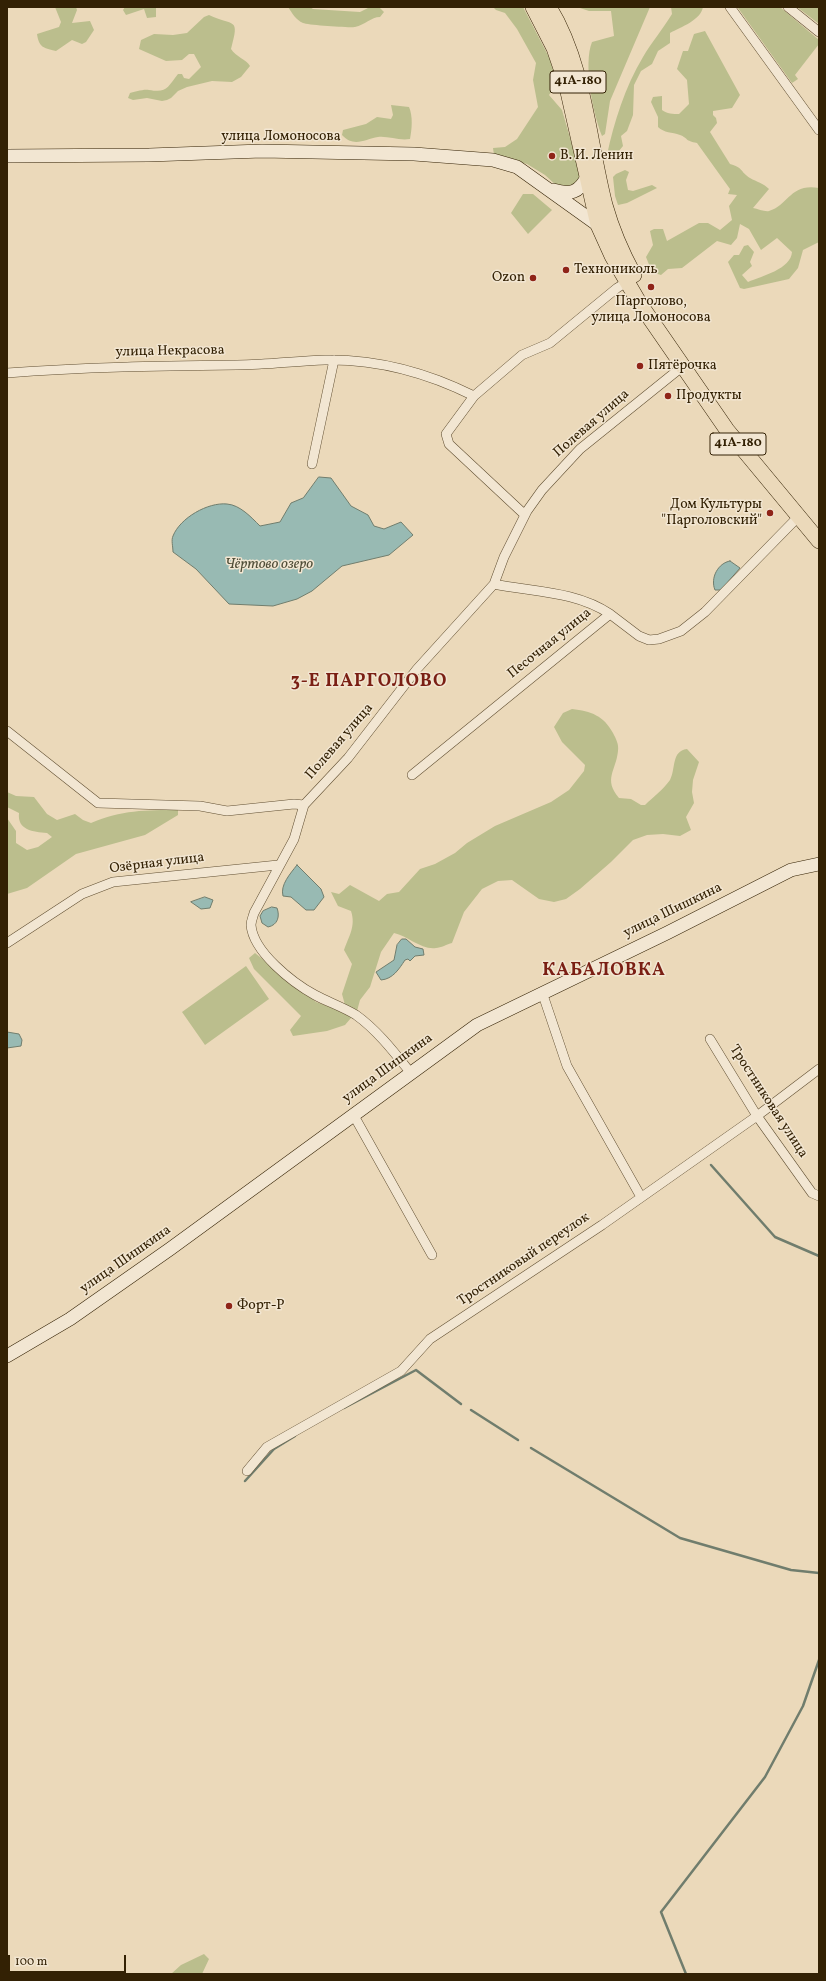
<!DOCTYPE html>
<meta charset="utf-8">
<style>
body{margin:0}
#map{position:relative;width:826px;height:1981px;overflow:hidden;background:#ebd9ba;font-family:Vollkorn,serif}
canvas{display:block}
.frame{position:absolute;inset:0;border:8px solid #332104;pointer-events:none}
.scale{position:absolute;left:8px;top:1955px;width:118px;height:18px;box-sizing:border-box;border:2px solid #332104;border-top:0;padding-left:5px;font-size:12px;line-height:14px;white-space:nowrap;color:#332104;-webkit-text-stroke:3px #f2e6d2;paint-order:stroke}
</style>
<div id="map">
<canvas width="826" height="1981"></canvas>
<div class="frame"></div>
<div class="scale">100 m</div>
</div>
<script>
const context = document.querySelector('canvas').getContext('2d');
context.lineJoin = 'round';
function fillPath(path, color) { context.fillStyle = color; context.fill(path, 'evenodd'); }
function trace(path, color, width, dash) { context.strokeStyle = color; context.lineWidth = width; context.lineCap = dash ? 'butt' : 'round'; context.setLineDash(dash || []); context.stroke(path); }
function label(font, color, halo, rows, align = 'center') {
  context.font = font + ' Vollkorn,serif'; context.lineWidth = 3; context.setLineDash([]); context.textBaseline = 'middle'; context.strokeStyle = halo; context.fillStyle = color; for (const [text, x, y, turn = 0] of rows) {
    context.save(); context.translate(x, y); context.rotate((+turn || 0) * Math.PI / 180); context.textAlign = isNaN(turn) ? turn : align; if (halo) context.strokeText(text, 0, 0); context.fillText(text, 0, 0); context.restore();
  }
}
fillPath(new Path2D(`
 M55,7H76L77,10L72,23L90,21L94,30L86,42L82,44L72,40L56,51C44,48 39,48 37,34L59,27L61,22Z
 M125,7H154L156,8V17L147,18L144,9L126,15L123,10Z
 M288,7H310L313,9L360,12L370,7H379L384,12L380,17C371,17 365,25 355,27C349,28 308,25 303,23C296,20 292,13 288,7Z
 M493,7H523L550,59L557,84L549,95L562,110L581,176L574,188L558,187L545,175L527,164L494,155L493,148L505,147L517,139L538,107L533,80L536,63L517,29L505,13L496,10Z
 M577,7H650L610,101L605,134L602,136C593,114 583,64 592,42L614,36L611,11H589Z
 M671,7H703C701,20 681,27 670,33V43L658,51L652,64L641,71L634,85L633,115L627,131L621,136L623,146L614,157L610,158L607,155C614,122 625,87 643,57C651,43 663,29 672,14Z
 M741,7H780L819,40V44L795,75L798,79L792,83L738,8Z
 M797,7H819V24Z
 M209,15C234,27 240,16 231,49C236,57 246,59 250,66L241,77L232,82L212,81L187,87L178,91L171,98L167,100L162,101L147,98L133,100L128,98L130,93C135,92 143,89 149,90C167,93 167,88 178,74H182L184,78L189,79L201,67L194,54H189L182,60L166,61L139,49L141,40L154,34L173,35L187,33L204,17Z
 M705,31L740,95L732,108L713,111V115L716,118L717,123L710,132L730,164C744,168 740,172 750,178C757,182 763,183 769,189L753,208C758,209 765,212 769,211C789,205 790,183 819,188V242L803,250L798,268L789,279L744,289L740,288L728,262L734,255H739L744,246L748,245L754,252L750,262L752,266L742,275L748,282C762,276 791,269 792,252L777,238L761,250L749,229L740,224L737,238L731,245L717,241L682,268L668,269L661,275L652,272L646,257L653,245L650,231L654,229H663L667,241L699,223H708L720,230L732,220L729,206L737,195L728,194L730,189L697,143C685,141 688,138 680,135C672,132 664,133 658,127V117L651,102L653,97L662,96V110C667,114 673,114 679,114L689,104L687,80L677,69L683,51H688L694,34Z
 M391,105L409,107C413,116 412,129 410,139C399,141 389,136 378,137C365,139 354,148 342,135L343,130L366,124L377,117L391,119L393,115Z
 M625,170L629,172L626,180L628,190L633,191L652,185L657,188L627,203L618,205L615,196L613,177L616,174Z
 M523,194H533L552,210L528,234L511,213Z
 M572,709C591,711 604,716 613,733C616,739 619,744 618,751C616,771 603,779 619,798L631,799L641,805H645C653,797 663,790 670,780C676,769 671,751 687,749L699,762L693,780L692,792L694,803L686,817L691,830L680,836L663,834L647,835L633,840L611,862L580,889L566,899L554,902L539,899L512,880L498,881L482,889L471,903L464,912L452,943C447,944 441,948 436,948C421,950 408,936 394,933L381,952L370,987L360,1000L357,1011L345,1025L327,1031L293,1036L290,1030L301,1016L254,969L249,958L255,953L316,1002L333,1008L344,1009L345,1005L342,994L352,964L344,950C349,936 356,926 351,911L338,906L331,892L339,894L350,885L379,901L387,894L399,892L420,869L435,864L455,853L467,843L495,826L551,802L569,790L584,771L585,765L562,742L554,727L563,713Z
 M7,792L16,796L34,797L47,814L57,820L75,814L83,820L91,823C121,810 146,810 178,810V815L145,835L76,854L27,888L7,894V818L16,831V843L27,850L38,847L52,837L47,833C33,832 17,830 19,813L7,807Z
 M246,966L269,999L205,1045L182,1012Z
 M204,1954L209,1959L202,1974H171L181,1965Z`), '#bbbe8d');
const water = new Path2D(`
 M319,477L331,478L351,506L368,515L374,526L384,529L401,522L413,535L389,555L342,566L312,591L297,599L273,606L229,604L196,569L173,552C173,547 171,540 173,536C180,518 208,502 227,504C240,505 251,517 260,526L280,522L291,503L303,498Z
 M730,561L740,568L721,590H715C710,578 718,563 730,561Z
 M297,865L321,889L324,897L314,910H306L291,897L283,896C280,885 290,874 297,865Z
 M205,897L213,900L210,908L201,909L191,902Z
 M272,907L277,908C280,916 278,925 268,927L262,923L260,916L263,911Z
 M402,939H406L415,947L423,949L424,955L415,956L410,961L408,959L405,960C399,969 393,979 381,980L376,972L394,960L397,945Z
 M7,1032L19,1034L22,1040L21,1046L7,1048Z`);
fillPath(water, '#98bab3');
trace(water, '#707d6d', 1);
trace(new Path2D(`
 M711,1165L775,1237L819,1256
 M344,1408L416,1370L461,1404
 M471,1410L518,1440
 M531,1448L680,1538L791,1570L819,1573
 M245,1481L274,1449L295,1436
 M686,1974L661,1912L765,1777L803,1706L819,1660`), '#707d6d', 2.5);
const street = new Path2D(`
 M730,7L819,130
 M788,7L819,32
 M7,373C84,367 160,366 237,365C267,365 296,361 325,360C378,359 428,373 474,396
 M312,464L334,360
 M525,515L449,444L446,434L474,396L522,355L550,343L617,288L627,282
 M494,584C533,592 576,591 610,614
 M7,731L98,803L200,806L227,811L294,804L304,805L348,758L417,669L494,584L504,557L527,511L542,490L580,449L683,366
 M412,775L610,614L639,636L649,640L659,639L681,631L705,612L798,517
 M304,805L294,839L254,913C253,917 251,921 251,925C253,952 293,983 315,995C328,1002 343,1007 356,1015C377,1030 394,1052 410,1072
 M7,943L82,894L113,882L278,865
 M542,992L567,1066L641,1197
 M710,1039L757,1116L812,1193L819,1196
 M353,1114L432,1255
 M247,1471L267,1447L401,1371L430,1339L602,1225L757,1116L819,1069`);
const secondary = new Path2D(`
 M7,156L149,155L262,151L414,154L493,160L517,167L598,225
 M553,190C570,195 579,193 587,177
 M7,1356L70,1319L170,1249L477,1025L667,933L791,870L819,864`);
const primary = new Path2D(`
 M533,7L554,48L566,83L598,225L612,256L640,304L727,430L819,541
 M549,7C585,66 588,139 605,205C612,230 622,253 634,275`);
trace(street, '#614f32', 10);
trace(secondary, '#332104', 14);
trace(primary, '#332104', 16);
trace(street, '#f2e6d2', 9);
trace(secondary, '#f2e6d2', 13);
trace(primary, '#ebd9ba', 15);
for (const [x, y, r, color] of [
 [552,156,4,"#8f2418"],
 [566,270,4,"#8f2418"],
 [533,278,4,"#8f2418"],
 [651,287,4,"#8f2418"],
 [640,366,4,"#8f2418"],
 [668,396,4,"#8f2418"],
 [770,513,4,"#8f2418"],
 [229,1306,4,"#8f2418"]
]) { const dot = new Path2D(); dot.arc(x, y, r, 0, 2 * Math.PI); context.fillStyle = color; context.fill(dot); trace(dot, '#f2e6d2', 1.5); }
for (const [x, y, w] of [
 [578,82,56],
 [738,444,56]
]) { const box = new Path2D(); box.roundRect(x - w / 2, y - 11, w, 22, 3); context.fillStyle = '#f2e6d2'; context.fill(box); trace(box, '#332104', 1); }
label('bold 13px', '#332104', null, [
 ["41А-180",578,82],
 ["41А-180",738,444]
]);
label('14px', '#332104', '#f2e6d2', [
 ["улица Ломоносова",281,137],
 ["улица Некрасова",170,352,-1],
 ["Полевая улица",592,424,-41],
 ["Песочная улица",550,644,-39],
 ["Полевая улица",340,742,-49],
 ["Озёрная улица",157,864,-7],
 ["улица Шишкина",673,911,-26],
 ["улица Шишкина",388,1069,-36],
 ["Тростниковая улица",768,1102,57],
 ["улица Шишкина",126,1260,-35],
 ["Тростниковый переулок",524,1260,-34]
]);
label('14px', '#332104', '#f2e6d2', [
 ["В. И. Ленин",560,156],
 ["Технониколь",574,270],
 ["Ozon",525,278,"right"],
 ["Парголово,",651,302,"center"],
 ["улица Ломоносова",651,318,"center"],
 ["Пятёрочка",648,366],
 ["Продукты",676,396],
 ["Дом Культуры",762,505,"right"],
 ["\"Парголовский\"",762,521,"right"],
 ["Форт-Р",237,1306]
], 'left');
label('italic 15px', '#514f39', '#f2e6d2', [
 ["Чёртово озеро",269,565]
]);
context.letterSpacing = '1px';
label('bold 18px', '#7a1f14', '#f2e6d2', [
 ["3-Е ПАРГОЛОВО",369,683],
 ["КАБАЛОВКА",604,972]
]);
context.letterSpacing = '0px';
</script>
